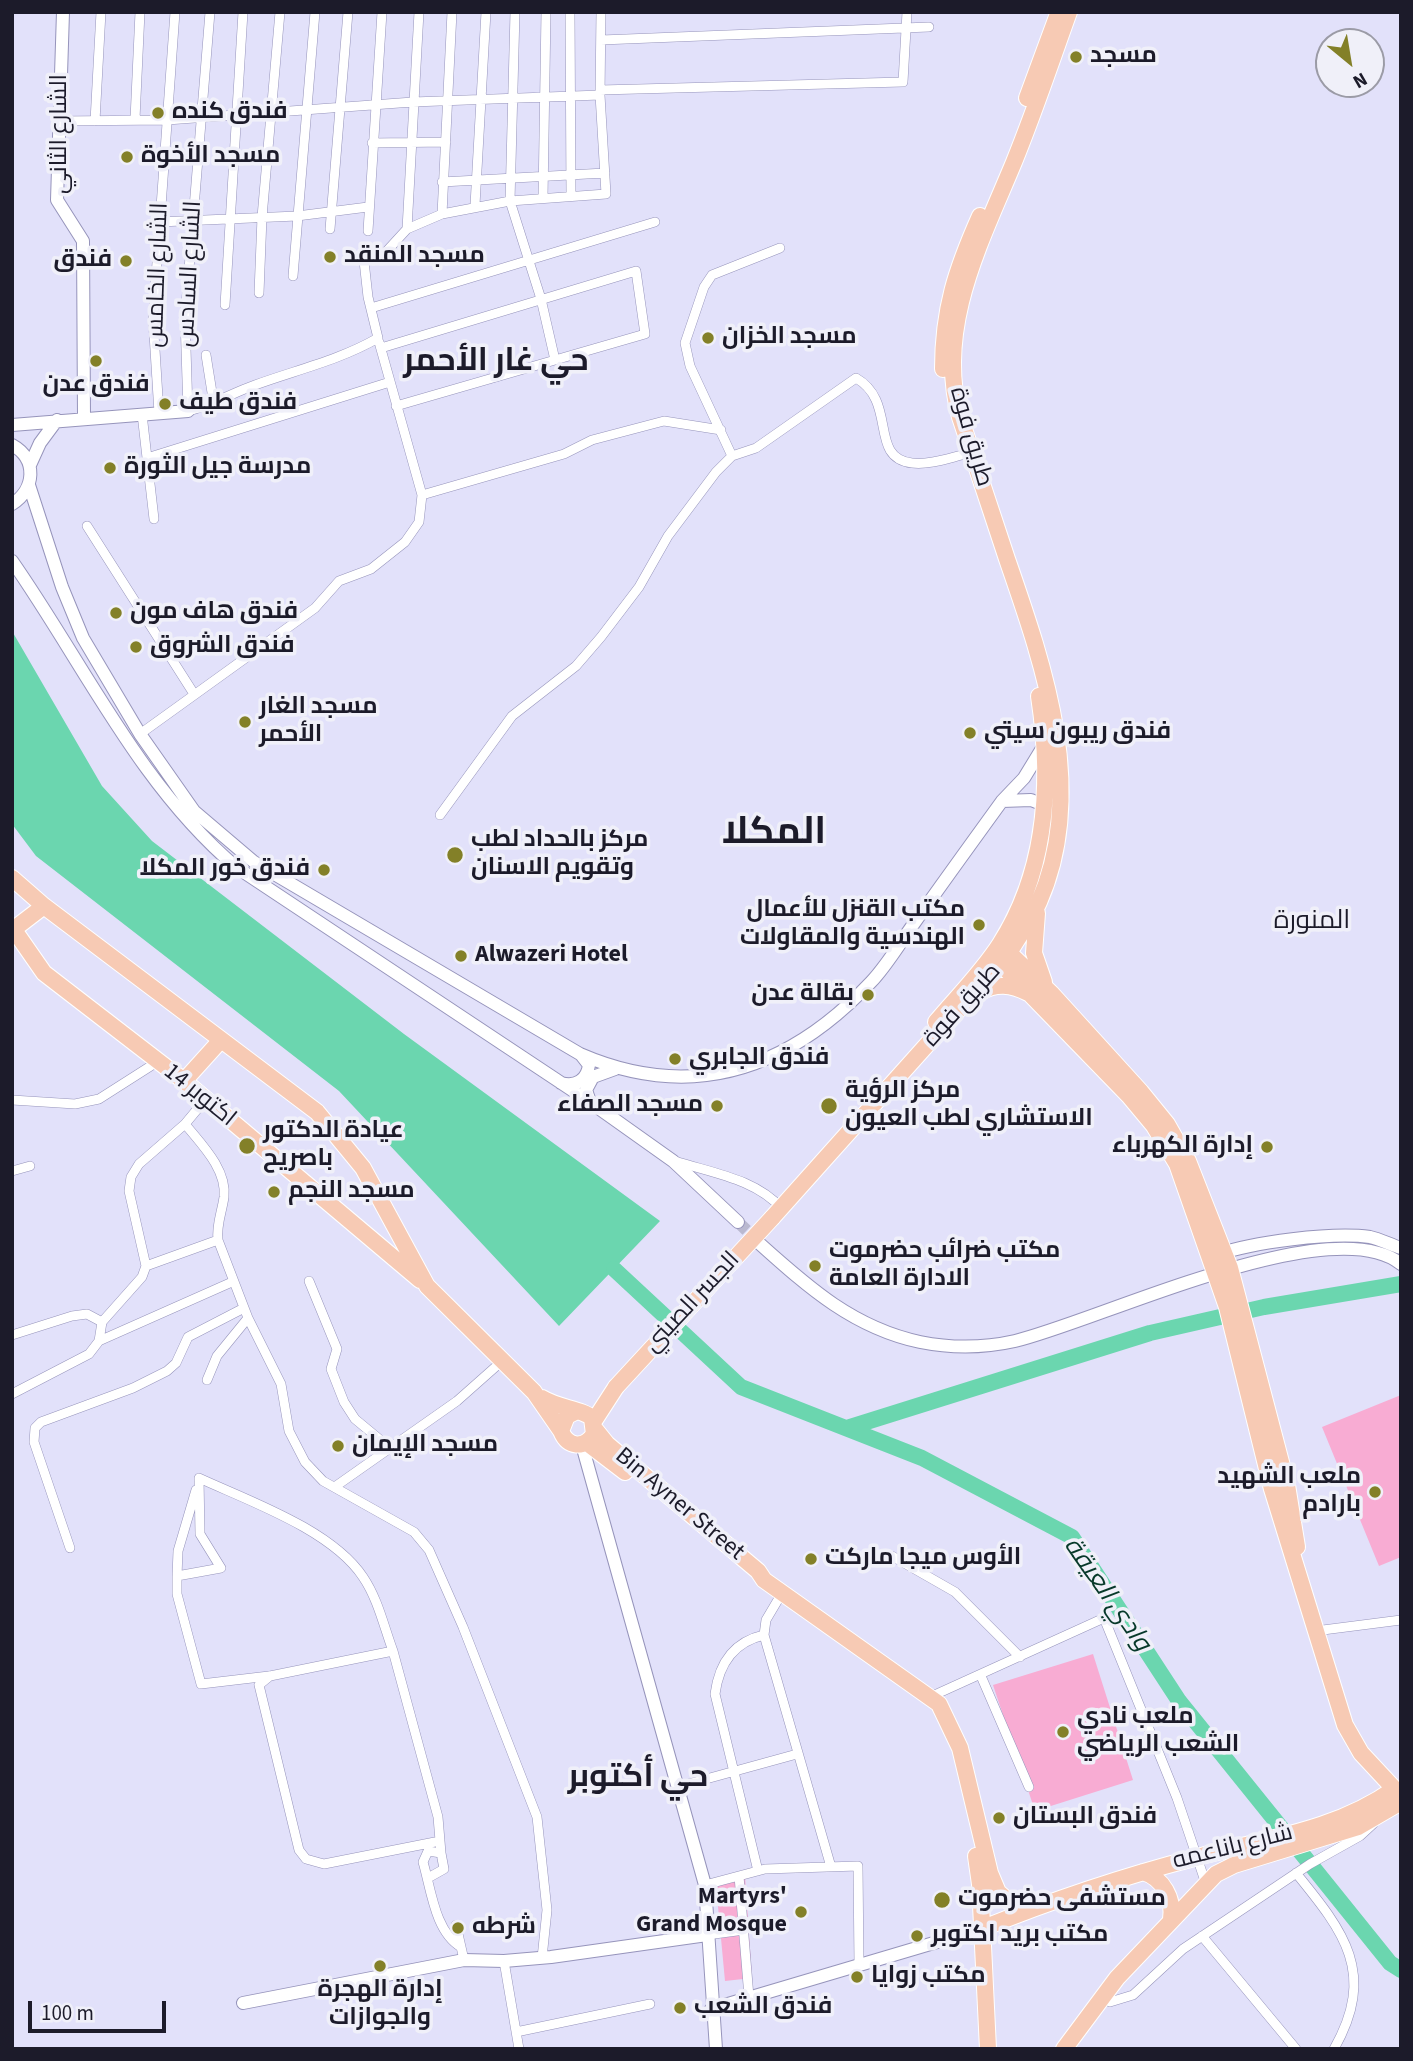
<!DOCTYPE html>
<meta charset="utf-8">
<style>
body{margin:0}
#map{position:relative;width:1413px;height:2061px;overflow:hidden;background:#e2e1fa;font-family:"Source Sans 3",sans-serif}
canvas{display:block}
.frame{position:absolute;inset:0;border:14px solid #1c1b2a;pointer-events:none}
.north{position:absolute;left:1315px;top:28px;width:70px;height:70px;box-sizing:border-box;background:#f0f0f9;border:2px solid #9b9ba6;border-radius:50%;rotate:150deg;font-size:19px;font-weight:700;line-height:28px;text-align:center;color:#1c1b2a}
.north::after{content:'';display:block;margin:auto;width:24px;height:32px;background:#838028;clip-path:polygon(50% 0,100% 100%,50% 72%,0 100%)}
.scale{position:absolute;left:28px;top:2001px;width:138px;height:32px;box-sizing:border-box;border:4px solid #1c1b2a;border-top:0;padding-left:9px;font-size:21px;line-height:24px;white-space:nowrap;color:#1c1b2a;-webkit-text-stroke:5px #f0f0f9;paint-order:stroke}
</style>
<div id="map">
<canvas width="1413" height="2061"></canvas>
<div class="frame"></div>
<div class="north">N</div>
<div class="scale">100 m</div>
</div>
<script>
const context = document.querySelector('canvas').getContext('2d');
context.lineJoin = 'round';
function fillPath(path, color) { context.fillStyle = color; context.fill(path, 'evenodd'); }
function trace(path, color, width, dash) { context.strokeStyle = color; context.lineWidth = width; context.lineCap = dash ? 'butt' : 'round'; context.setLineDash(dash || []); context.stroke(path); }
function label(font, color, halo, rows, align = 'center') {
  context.font = font + ' "Source Sans 3",Cairo,sans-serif'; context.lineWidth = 7; context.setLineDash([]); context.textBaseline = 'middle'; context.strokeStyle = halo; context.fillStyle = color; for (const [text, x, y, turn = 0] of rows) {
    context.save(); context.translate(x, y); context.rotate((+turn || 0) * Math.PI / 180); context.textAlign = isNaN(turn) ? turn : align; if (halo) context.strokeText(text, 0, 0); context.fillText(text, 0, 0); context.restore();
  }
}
fillPath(new Path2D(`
 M1401,1395V1557L1379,1566L1322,1427Z
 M1093,1654L1133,1780L1035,1811L993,1685Z
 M745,1876L752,1978L725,1981L716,1885Z`), '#f8acd3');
fillPath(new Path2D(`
 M12,631L102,786L152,841L404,1034L660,1221L559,1326L339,1091L36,856L12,824Z`), '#6bd6af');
trace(new Path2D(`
 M614,1269L741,1387L922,1458L1072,1537L1179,1701L1390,1963L1401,1970
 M847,1428L1150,1333L1264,1307L1401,1284`), '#6bd6af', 16);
trace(new Path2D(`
 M738,1222L760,1243`), '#bab9d0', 12, [12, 6]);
const street = new Path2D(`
 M210,12L185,318L188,411C213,405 232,393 255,385C296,370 340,360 378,338L368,297L364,261L385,253L407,229L442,214L510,201L606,194L600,95L601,12
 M515,12L510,201L541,299L555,360
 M570,12L571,196
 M601,40L929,27
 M600,90L903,82L907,12
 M135,119L140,12
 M59,121L167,120L413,102L600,95
 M95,121L101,12
 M372,143L446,142
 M442,182L605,173
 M543,198L546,12
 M475,205L486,12
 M442,214L452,12
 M159,222L297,216L368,207
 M330,229L348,12
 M407,229L419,12
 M368,231L382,12
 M293,276L315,12
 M259,293L262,217L280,12
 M225,305L243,12
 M371,308L655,222
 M381,348L636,271L645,334L396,406
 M206,355L214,405
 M159,413L153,318L175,12
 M142,414L154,519
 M732,456L690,366L685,343L704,287L712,275L780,248
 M147,458L390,382
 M422,495L564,454L592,440L664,421L721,430
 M87,526L194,694
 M140,734L315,608L339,581L371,569L405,542L419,522L422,495L379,342
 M440,815L512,716L576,666L601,637L639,587L668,536L716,472L732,456L756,448L856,378C898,402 868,458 912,463C928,465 946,459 962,455
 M12,1100L75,1104L99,1099L157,1062
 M185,1124C201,1144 227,1169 224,1197C222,1212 216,1225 218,1240L248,1318L281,1384L289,1431L305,1462L323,1481L414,1532L429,1550L463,1627L537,1817L547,1910L542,1958
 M675,1161C712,1173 756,1179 782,1209
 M12,1171L30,1166
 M146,1266L218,1240
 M309,1281L337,1349L331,1369L344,1402L355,1419L390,1448
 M12,1335L72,1316L87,1314L102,1322
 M99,1341L232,1282
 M207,1380L217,1356L248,1318
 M12,1394L89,1354L99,1341L102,1322L142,1277L146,1266L129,1191L131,1177L139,1164L185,1124L205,1100
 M336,1486L457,1401L501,1362
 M70,1548L34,1442L35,1428L41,1422L133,1388L167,1371L176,1363L188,1337L244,1308
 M892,1556L955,1592L1020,1657
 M177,1576L178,1551L196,1490
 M782,1593L766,1620L764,1635L831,1867
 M1315,1631L1401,1620
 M269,1676L201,1684L177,1594V1576L221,1568L200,1534L199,1478C249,1501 332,1530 363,1577C378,1599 384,1627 393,1651
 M981,1676L1029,1787
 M930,1697L1104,1618L1177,1798L1206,1884
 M677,1787L797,1754
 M440,1841L324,1864L306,1859L299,1850L259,1685L270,1676L393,1651L438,1817L441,1853
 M758,1871L715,1694C719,1664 733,1642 764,1635
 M1296,1873C1344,1932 1377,1973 1334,2049
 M739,1876L749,1997
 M428,1878L444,1869L441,1853L428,1851L423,1862C431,1889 435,1932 461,1947
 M705,1885L765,1869L858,1866L859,1965
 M456,1925L464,1960
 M707,1935L744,1930
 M1202,1936L1296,2049
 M504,1961L519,2049
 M1110,2002L1133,1995L1183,1949L1310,1864L1360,1836L1373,1824
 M516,2032L650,2004`);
const secondary = new Path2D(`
 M63,12L57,200L83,241L84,418
 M12,425L188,411
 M12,445C38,459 35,490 12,504
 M30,465L40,443L57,420
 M29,485L62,587L83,638L140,734L194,811L254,862L580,1054C693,1103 789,1069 871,982C888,964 901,941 915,922C944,881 973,841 1002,801L1024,778L1046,742
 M12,561C84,664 139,785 236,867L590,1102L673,1161L738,1222
 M1002,801L1031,800L1049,807
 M561,1083C576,1087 587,1080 589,1065L582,1056
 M590,1102L586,1090L593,1077L615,1069
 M760,1244C809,1288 854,1328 920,1342C950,1348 984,1348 1015,1341C1096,1322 1331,1208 1401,1264
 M1216,1255C1253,1242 1331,1232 1370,1237C1380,1239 1391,1245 1401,1248
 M582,1445L705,1885L716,2049
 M243,2003L464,1960L504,1961L551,1957L707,1935
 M711,2009L981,1929`);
const highway = new Path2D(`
 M1027,98L1058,14
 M943,369C943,309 956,270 980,216
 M12,878L44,906L317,1112L363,1168L427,1286L534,1392L561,1431
 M1037,913L1034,953L1044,982
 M12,927L44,973L184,1081L420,1280
 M14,929L44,906
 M1002,946L1051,993L1141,1092L1167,1124L1188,1161L1230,1268L1287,1485L1297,1547
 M995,958L1129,1096L1154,1126L1177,1164L1227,1307L1272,1489L1345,1725L1361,1753L1401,1796
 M980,992C996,983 1011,984 1028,993
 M936,1022C957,997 982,972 1000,944C1048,869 1052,781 1039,696
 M184,1081L221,1040
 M772,1218L1009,953C1019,936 1031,920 1039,902C1088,791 1044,666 1007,559C991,512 976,464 960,417C935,328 981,242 1014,162C1034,113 1051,62 1069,12
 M542,1398C558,1408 582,1409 592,1418L594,1434C584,1449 568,1448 561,1431L567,1416L577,1411
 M594,1421L616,1387
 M595,1429L607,1444L758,1571L764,1580L939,1704L960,1748L990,1873L998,1892L1013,1905L1033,1908
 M587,1443L625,1472
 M976,1856L980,1884L988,2049
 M1143,1872C1163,1878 1174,1899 1171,1919
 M981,1929C1050,1901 1121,1877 1194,1858C1263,1839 1335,1831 1394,1789
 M1064,2049L1117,1978L1216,1874L1234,1865L1358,1827L1401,1802`);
trace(street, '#9694bb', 10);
trace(secondary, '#9694bb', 14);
trace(highway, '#fff', 18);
trace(street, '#fff', 9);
trace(secondary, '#fff', 12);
trace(highway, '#f7cab4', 16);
const highwayBridge = new Path2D(`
 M616,1387L772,1218`);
trace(highwayBridge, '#fff', 18, []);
trace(highwayBridge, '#f7cab4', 16);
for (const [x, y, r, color] of [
 [1076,57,7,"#838028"],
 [158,113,7,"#838028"],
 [127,157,7,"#838028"],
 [330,257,7,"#838028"],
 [126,261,7,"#838028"],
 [708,338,7,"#838028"],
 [96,361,7,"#838028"],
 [165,404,7,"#838028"],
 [110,468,7,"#838028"],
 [116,613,7,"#838028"],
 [136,647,7,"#838028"],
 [245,722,7,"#838028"],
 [970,733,7,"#838028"],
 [455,855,9,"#838028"],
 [324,870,7,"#838028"],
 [979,925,7,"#838028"],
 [461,956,7,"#838028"],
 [868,995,7,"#838028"],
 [675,1059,7,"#838028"],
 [717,1106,7,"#838028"],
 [829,1106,9,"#838028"],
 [247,1146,9,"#838028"],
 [1267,1147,7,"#838028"],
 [274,1192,7,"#838028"],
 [815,1266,7,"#838028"],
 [338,1446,7,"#838028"],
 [1375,1492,7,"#838028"],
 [811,1559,7,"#838028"],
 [1063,1732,7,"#838028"],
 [999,1818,7,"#838028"],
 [942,1900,9,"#838028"],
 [801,1912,7,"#838028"],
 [458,1928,7,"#838028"],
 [917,1936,7,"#838028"],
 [380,1966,7,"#838028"],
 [857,1977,7,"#838028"],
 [680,2008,7,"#838028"]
]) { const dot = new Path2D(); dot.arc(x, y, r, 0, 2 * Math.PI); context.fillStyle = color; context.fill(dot); trace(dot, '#f0f0f9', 2.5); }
label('bold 24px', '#1c1b2a', '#f0f0f9', [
 ["مسجد",1090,57],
 ["فندق كنده",172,113],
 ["مسجد الأخوة",141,157],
 ["مسجد المنقد",344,257],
 ["فندق",112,261,"right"],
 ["مسجد الخزان",722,338],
 ["فندق عدن",96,386,"center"],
 ["فندق طيف",179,404],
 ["مدرسة جيل الثورة",124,468],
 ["فندق هاف مون",130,613],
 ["فندق الشروق",150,647],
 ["مسجد الغار",259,708],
 ["الأحمر",259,736],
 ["فندق ريبون سيتي",984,733],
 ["مركز بالحداد لطب",471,841],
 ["وتقويم الاسنان",471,869],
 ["فندق خور المكلا",310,870,"right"],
 ["مكتب القنزل للأعمال",965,911,"right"],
 ["الهندسية والمقاولات",965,939,"right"],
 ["Alwazeri Hotel",475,956],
 ["بقالة عدن",854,995,"right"],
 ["فندق الجابري",689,1059],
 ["مركز الرؤية",845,1092],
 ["الاستشاري لطب العيون",845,1120],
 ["مسجد الصفاء",703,1106,"right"],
 ["عيادة الدكتور",263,1132],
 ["باصريح",263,1160],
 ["إدارة الكهرباء",1253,1147,"right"],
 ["مسجد النجم",288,1192],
 ["مكتب ضرائب حضرموت",829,1252],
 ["الادارة العامة",829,1280],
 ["مسجد الإيمان",352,1446],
 ["ملعب الشهيد",1361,1478,"right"],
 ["بارادم",1361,1506,"right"],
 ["الأوس ميجا ماركت",825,1559],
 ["ملعب نادي",1077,1718],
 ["الشعب الرياضي",1077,1746],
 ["فندق البستان",1013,1818],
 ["Martyrs'",787,1898,"right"],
 ["Grand Mosque",787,1926,"right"],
 ["مستشفى حضرموت",958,1900],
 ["شرطه",472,1928],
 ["مكتب بريد اكتوبر",931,1936],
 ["مكتب زوايا",871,1977],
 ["إدارة الهجرة",380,1991,"center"],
 ["والجوازات",380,2019,"center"],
 ["فندق الشعب",694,2008]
], 'left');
label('24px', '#1c1b2a', '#f0f0f9', [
 ["الشارع الثاني",61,134,-90],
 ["الشارع السادس",191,274,-87],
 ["الشارع الخامس",159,275,-88],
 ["طريق فوة",970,437,74],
 ["طريق فوة",963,1006,-48],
 ["14 اكتوبر",199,1096,39],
 ["الجسر الصيني",693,1303,-47],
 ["Bin Ayner Street",679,1505,40],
 ["شارع باناعمه",1233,1848,-14]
]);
label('26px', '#1c1b2a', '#f0f0f9', [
 ["المنورة",1312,922]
]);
label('italic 26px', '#07392a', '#f0f0f9', [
 ["وادي العيقة",1106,1595,55]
]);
label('bold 32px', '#1c1b2a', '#f0f0f9', [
 ["حي غار الأحمر",496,363],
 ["حي أكتوبر",638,1779]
]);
label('bold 38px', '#1c1b2a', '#f0f0f9', [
 ["المكلا",774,835]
]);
</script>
